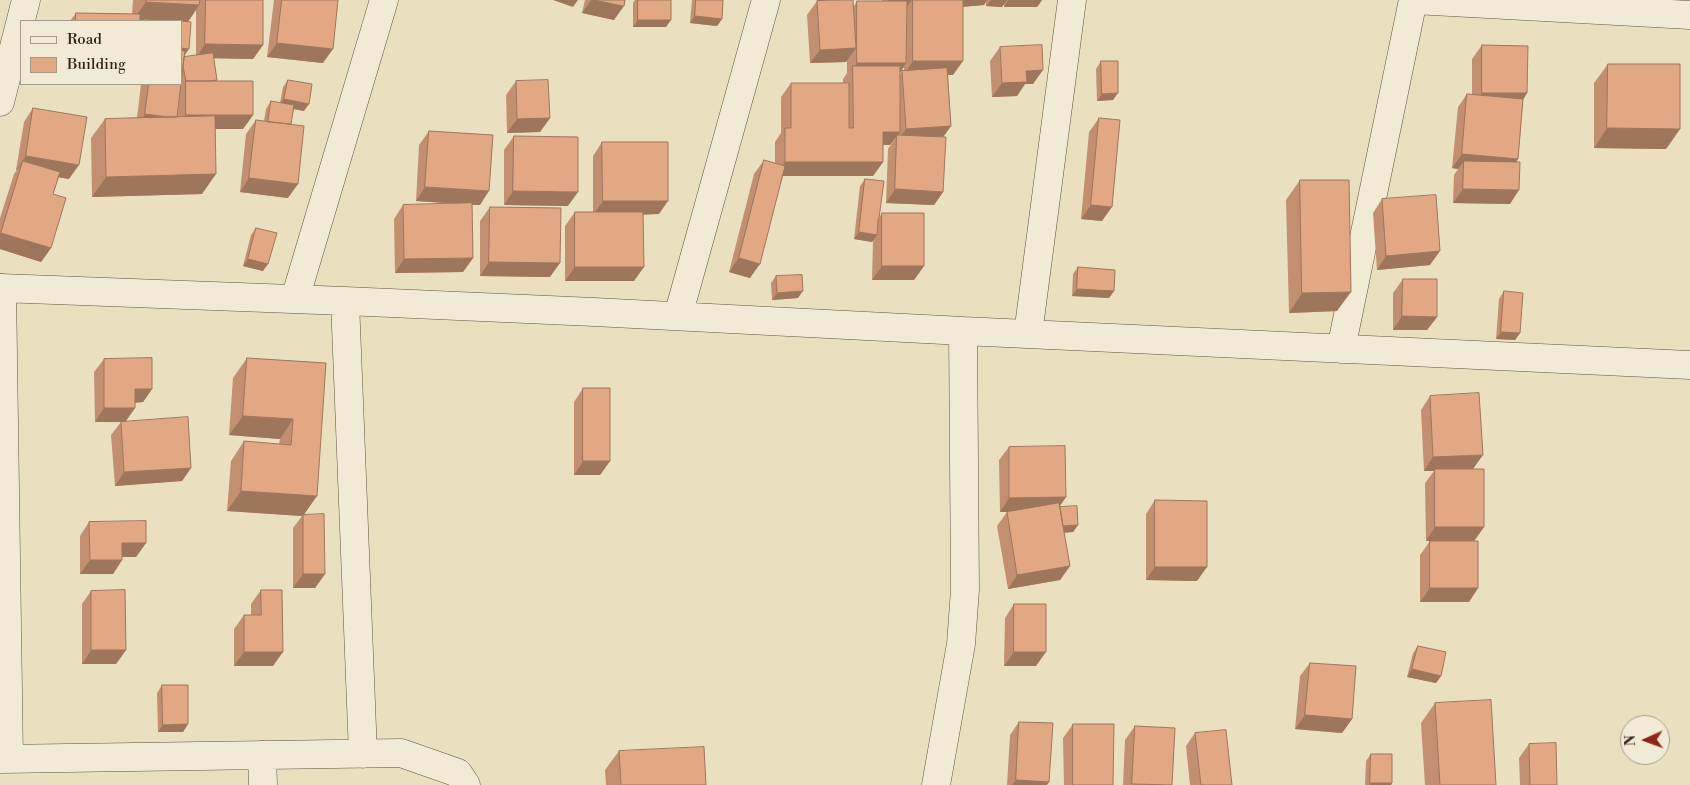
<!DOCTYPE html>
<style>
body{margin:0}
#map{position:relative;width:1690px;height:785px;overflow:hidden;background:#eae0c0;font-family:"Libre Bodoni",serif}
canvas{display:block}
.legend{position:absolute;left:20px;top:20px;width:162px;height:65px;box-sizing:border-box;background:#f1ebd6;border:1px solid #a69b88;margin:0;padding:6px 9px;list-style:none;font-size:15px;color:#362314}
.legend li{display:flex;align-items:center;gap:10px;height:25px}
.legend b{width:25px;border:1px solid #a69b88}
.north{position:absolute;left:1620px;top:715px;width:50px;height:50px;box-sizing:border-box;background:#f1ebd6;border:1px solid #a69b88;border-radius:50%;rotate:268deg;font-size:14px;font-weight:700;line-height:20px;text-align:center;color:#362314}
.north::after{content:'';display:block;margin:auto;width:18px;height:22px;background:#8f2418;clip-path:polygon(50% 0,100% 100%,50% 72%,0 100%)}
</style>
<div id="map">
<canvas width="1690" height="785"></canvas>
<ul class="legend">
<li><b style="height:6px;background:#f1ebd6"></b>Road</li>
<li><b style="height:14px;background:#e1a883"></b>Building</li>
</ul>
<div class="north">N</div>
</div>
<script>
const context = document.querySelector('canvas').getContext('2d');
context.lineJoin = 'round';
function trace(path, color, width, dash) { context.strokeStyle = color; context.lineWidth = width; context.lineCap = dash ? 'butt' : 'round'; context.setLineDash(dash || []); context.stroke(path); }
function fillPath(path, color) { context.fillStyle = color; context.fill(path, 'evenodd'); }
const street = new Path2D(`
 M1414,0L1690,15
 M0,102L26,0
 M0,288L345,301
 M2,288L9,759
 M295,299L384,0
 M678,316L766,0
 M963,331L1690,365
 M1028,334L1072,0
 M1341,349L1413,0
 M363,754L345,301L594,312L963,331L965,590L961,644L936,785
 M262,755L263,785
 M0,759L401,753L458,773L466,785`);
trace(street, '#63523f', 29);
trace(street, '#f1ebd6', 28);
fillPath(new Path2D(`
 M133,0H263V45L253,59L214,58L217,81L253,115L243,129H215L202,194L92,197L91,138L105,119L137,118L141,84H181V21H70L76,13L132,14ZM196,10V56L184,57L188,22Z
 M274,0H338L323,63L267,57Z
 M585,0H625L614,20L582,13Z
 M635,0H671L666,27H633V3Z
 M692,0H723L722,19L717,26L690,23Z
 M882,0H1042L1037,7H1004V4L1002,7L986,6V2L984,5L963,7L953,75H948L951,126L943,137V192L934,205L886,203L888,149L896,137L890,145H883V162L873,176H783L750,278L729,272L754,174L764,160L775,163V142L781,133V97L791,83H843V79L847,73V60L846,62L810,63L807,15L817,1L854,6L857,1H882ZM904,67V71H902L900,75V73Z
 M1482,45L1527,93L1523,100L1518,159L1516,162L1510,204L1453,203L1454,175L1458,169L1452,168L1458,107L1467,94H1472V59Z
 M1000,47L1033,84H1025L1017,96L992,97L990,61Z
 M1101,61L1113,100L1097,101L1096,69Z
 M1608,64L1680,129L1666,149L1594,148V83Z
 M288,80L304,111L294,109L291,124L288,198L240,192L246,134L256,120L264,121L266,109L271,101L280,103L283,87Z
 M516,81L550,118L540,132L507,133L506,95Z
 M33,108L69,179L59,177L53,194L51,248L41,262L0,249V218L14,174L17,170H16L24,122Z
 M1099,118L1102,221L1081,219L1089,132Z
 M429,131L480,205H472L473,258L463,272L395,273L394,219L403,205L457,204L416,201L419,145Z
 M514,136L568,206L504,205V150Z
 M602,142L659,214L643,215L634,281H565V226L575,212H593V156Z
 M865,179L879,218L882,213L924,266L914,280H872L873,241L872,242L854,239L860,186Z
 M1300,180L1337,311L1289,313L1286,200Z
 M1382,199L1430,265L1377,270L1373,213Z
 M490,207L550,277L480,276V221Z
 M256,228L263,271L243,266L251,235Z
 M1078,267L1114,291L1109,298L1072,296L1073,274Z
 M776,276L798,298L772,300L771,283Z
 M1403,279L1437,317L1427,330H1393V293Z
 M1504,291L1520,333L1515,340L1496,339L1499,299Z
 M247,358L326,363L304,515L325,574L315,588H293V528L302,516L227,511L231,461L244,441L279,444L280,439L229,435L233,378Z
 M104,359L152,389L143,402L135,403V408L126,421L191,468L182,481L115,486L111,435L121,422H95L94,372Z
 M583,388L610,461L600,475H574V402Z
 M1430,396L1473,469H1458L1484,527L1474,541H1426L1425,483L1434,471H1424L1421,410Z
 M1009,447L1066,497L1060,506V507L1078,525L1073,532L1064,533L1070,566L1060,580L1008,589L997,526L1007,512H1000L999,460Z
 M1155,500L1197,581L1146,580V514Z
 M89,522L146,543L136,557H122V560L113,574H80V536Z
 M1430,541L1478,588L1469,602H1420V555Z
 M261,590L273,666H234V629L244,615H251V604Z
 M91,591L126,650L116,664H82V604Z
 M1014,604L1036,666H1004L1005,618Z
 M1418,646L1441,676L1436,683L1407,677L1413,653Z
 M1310,663L1352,719L1342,733L1295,729L1300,676Z
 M162,685L188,724L183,732H158L157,693Z
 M1435,703L1496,785H1425L1421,723Z
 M1019,722L1047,785H1007L1010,735Z
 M1073,724L1113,785H1064L1063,738Z
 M1135,726L1172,785H1123L1125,740Z
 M1195,733L1232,785H1190L1186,746Z
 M1529,744L1557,785H1520L1519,758Z
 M619,751L706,785H606L605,770Z
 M1371,754L1392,783L1391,785H1365L1366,761Z`), '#c29071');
fillPath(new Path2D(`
 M553,0H578L573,7Z
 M591,0H594L624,6L614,20L582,13Z
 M888,0H912L905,9H882Z
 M965,0H987L984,5L935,9L940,2Z
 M991,0H1007L1002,7L986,6Z
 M1008,0H1042L1037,7H1004Z
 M146,2L199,5L186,25L144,19L143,21H132Z
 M695,16L722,19L717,26L690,23Z
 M638,20H671L666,27H633Z
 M277,43L333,49L323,63L267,57Z
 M205,44L263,45L253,59L196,58Z
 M181,48L189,49L182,59H181Z
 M856,48L846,62L810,63L820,50Z
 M913,61H963L953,75H904Z
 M857,63H906L897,77L853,69Z
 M1043,70L1033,84H1025L1017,96L992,97L1002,83L1026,71Z
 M1118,93L1113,100L1097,101L1102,94Z
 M1482,93H1527L1518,107H1472Z
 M284,99L309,104L304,111L279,106Z
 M145,114L177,118L136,128Z
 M186,115H253L243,129H176Z
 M550,118L540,132L507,133L517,119Z
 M951,126L941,140L897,141L906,129Z
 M1607,128L1680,129L1666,149L1594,148Z
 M883,132H900L890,145H873Z
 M1462,154L1518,159L1508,173L1464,161L1458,169L1452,168Z
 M26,156L79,165L69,179L20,171L23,161L17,170H16Z
 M785,162H883L873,176H775Z
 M216,174L202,194L92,197L106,177Z
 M249,178L298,184L288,198L240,192Z
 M425,187L489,191L480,205L416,201Z
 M895,189L943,192L934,205L886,203Z
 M1463,189L1519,190L1510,204L1453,203Z
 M513,191L578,192L568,206L504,205Z
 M603,201H668L659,214L593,215Z
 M1091,205L1112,207L1102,221L1081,219Z
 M859,232L877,235L872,242L854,239Z
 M1,233L51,248L41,262L0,249V234Z
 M1440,251L1430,265L1377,270L1386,256Z
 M473,258L463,272L395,273L404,259Z
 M739,258L760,264L750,278L729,272Z
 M248,259L268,264L263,271L243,266Z
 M489,262L560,263L550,277L480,276Z
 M882,266H924L914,280H872Z
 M575,267H644L634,281H565Z
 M1077,289L1114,291L1109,298L1072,296Z
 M803,291L798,298L772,300L777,293Z
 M1351,292L1337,311L1289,313L1302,293Z
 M1402,316L1437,317L1427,330H1393Z
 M1501,332L1520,333L1515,340L1496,339Z
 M135,389H152L143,402L125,403Z
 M104,408H135L125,422H95Z
 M243,416L293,419L280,439L229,435Z
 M1483,455L1473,469L1435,471V469L1434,471H1424L1433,457Z
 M583,461H610L600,475H574Z
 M191,468L182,481L115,486L124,472Z
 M241,491L317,496L303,516V515L302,516L227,511Z
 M1066,497L1056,511L1000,512L1009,498Z
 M1078,525L1073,532L1055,533L1060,526Z
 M1435,527H1484L1474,541H1426Z
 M122,543H146L136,557H113Z
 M90,560H122L113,574H80Z
 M1070,566L1060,580L1008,589L1017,575Z
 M1155,567H1207L1197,581L1146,580Z
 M303,574H325L315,588H293Z
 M1430,588H1478L1469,602H1420Z
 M91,650H126L116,664H82Z
 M244,652H283L273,666H234Z
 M1014,652H1046L1036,666H1004Z
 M1412,669L1441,676L1436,683L1407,677Z
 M1305,715L1352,719L1342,733L1295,729Z
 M188,724L183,732H158L163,725Z
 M1016,780L1049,782L1047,785H1012Z
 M1370,783H1392L1391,785H1369Z`), '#9e765c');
const building = new Path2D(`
 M146,0H200L199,5L146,2Z
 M206,0H263V45L205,44Z
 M282,0H338L333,49L277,43Z
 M594,0H625L624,6Z
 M638,0H671V20H638Z
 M696,0H723L722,19L695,16Z
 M842,0H853L856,48L820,50L817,1Z
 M913,0H963V61H913Z
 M857,1H907L906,63H857Z
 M76,13L140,14V21H76Z
 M144,19L178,21H144Z
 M181,21L191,22L189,49L181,48Z
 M1042,45L1043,70L1026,71L1027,82L1002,83L1000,47Z
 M1482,45L1528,46L1527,93H1482Z
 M181,50L185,51L181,83Z
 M213,53L217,80L209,81H186V82L183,66L184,57Z
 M1101,61H1118V93L1102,94Z
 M1608,64H1680V129L1607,128Z
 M853,66H900V132H883V162H785V128H791V83H849V128H853Z
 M947,68L951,126L906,129L902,71Z
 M288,80L312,84L309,104L284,99Z
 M548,80L550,118L517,119L516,81Z
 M186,81H253V115H186Z
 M149,84H181L177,117H167L145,114Z
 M1467,94L1523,99L1518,159L1462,154Z
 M271,101L294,105L291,124L268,122Z
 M33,108L87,117L79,165L26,156Z
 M215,116L216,174L106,177L105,119Z
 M1099,118L1120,120L1112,207L1091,205Z
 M256,120L304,126L298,184L249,178Z
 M429,131L493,135L489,191L425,187Z
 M897,135L946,137L943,192L895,189Z
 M514,136L578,137V192L513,191Z
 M602,142H668V201H603Z
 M764,160L785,166L760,264L739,258Z
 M23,161L60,172L53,194L66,198L51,248L1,233Z
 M1464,161L1520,162L1519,190L1463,189Z
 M865,179L884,181L879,218L878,220L877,235L859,232Z
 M1300,180H1349L1351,292L1302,293Z
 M1436,195L1440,251L1386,256L1382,199Z
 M472,203L473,258L404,259L403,205Z
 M490,207L561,208L560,263L489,262Z
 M575,212H643L644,267H575Z
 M882,213H924V266H882Z
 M256,228L277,233L268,264L248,259Z
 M1078,267L1115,270L1114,291L1077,289Z
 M802,275L803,291L777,293L776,276Z
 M1403,279H1437V317L1402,316Z
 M1504,291L1523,293L1520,333L1501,332Z
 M152,358V389H135V408H104V359Z
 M247,358L326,363L317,496L241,491L244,441L291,445L293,419L243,416Z
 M583,388H610V461H583Z
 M1479,393L1483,455L1433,457L1430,396Z
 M188,417L191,468L124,472L121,422Z
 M1065,446L1066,497L1009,498V447Z
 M1435,469H1484V527H1435Z
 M1155,500L1207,501V567H1155Z
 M1059,503L1070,566L1017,575L1007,512Z
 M1077,506L1078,525L1063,526L1060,507Z
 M324,514L325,574H303V515Z
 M146,521V543H122V560H90L89,522Z
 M1430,541H1478V588H1430Z
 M125,590L126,650H91V591Z
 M261,590H282L283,652H244V615H261Z
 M1014,604H1046V652H1014Z
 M1418,646L1446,652L1441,676L1412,669Z
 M1310,663L1356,666L1352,719L1305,715Z
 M162,685H188V724L163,725Z
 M1491,700L1496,785H1440L1435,703Z
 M1019,722L1053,723L1049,782L1016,780Z
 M1073,724H1114L1113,785H1073Z
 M1135,726L1175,728L1172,785L1132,784Z
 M1226,730L1232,785H1201L1195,733Z
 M1556,743L1557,785H1530L1529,744Z
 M704,747L706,785H621L619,751Z
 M1371,754H1392V783H1370Z`);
fillPath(building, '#e1a883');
trace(building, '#9e765c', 1);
</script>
